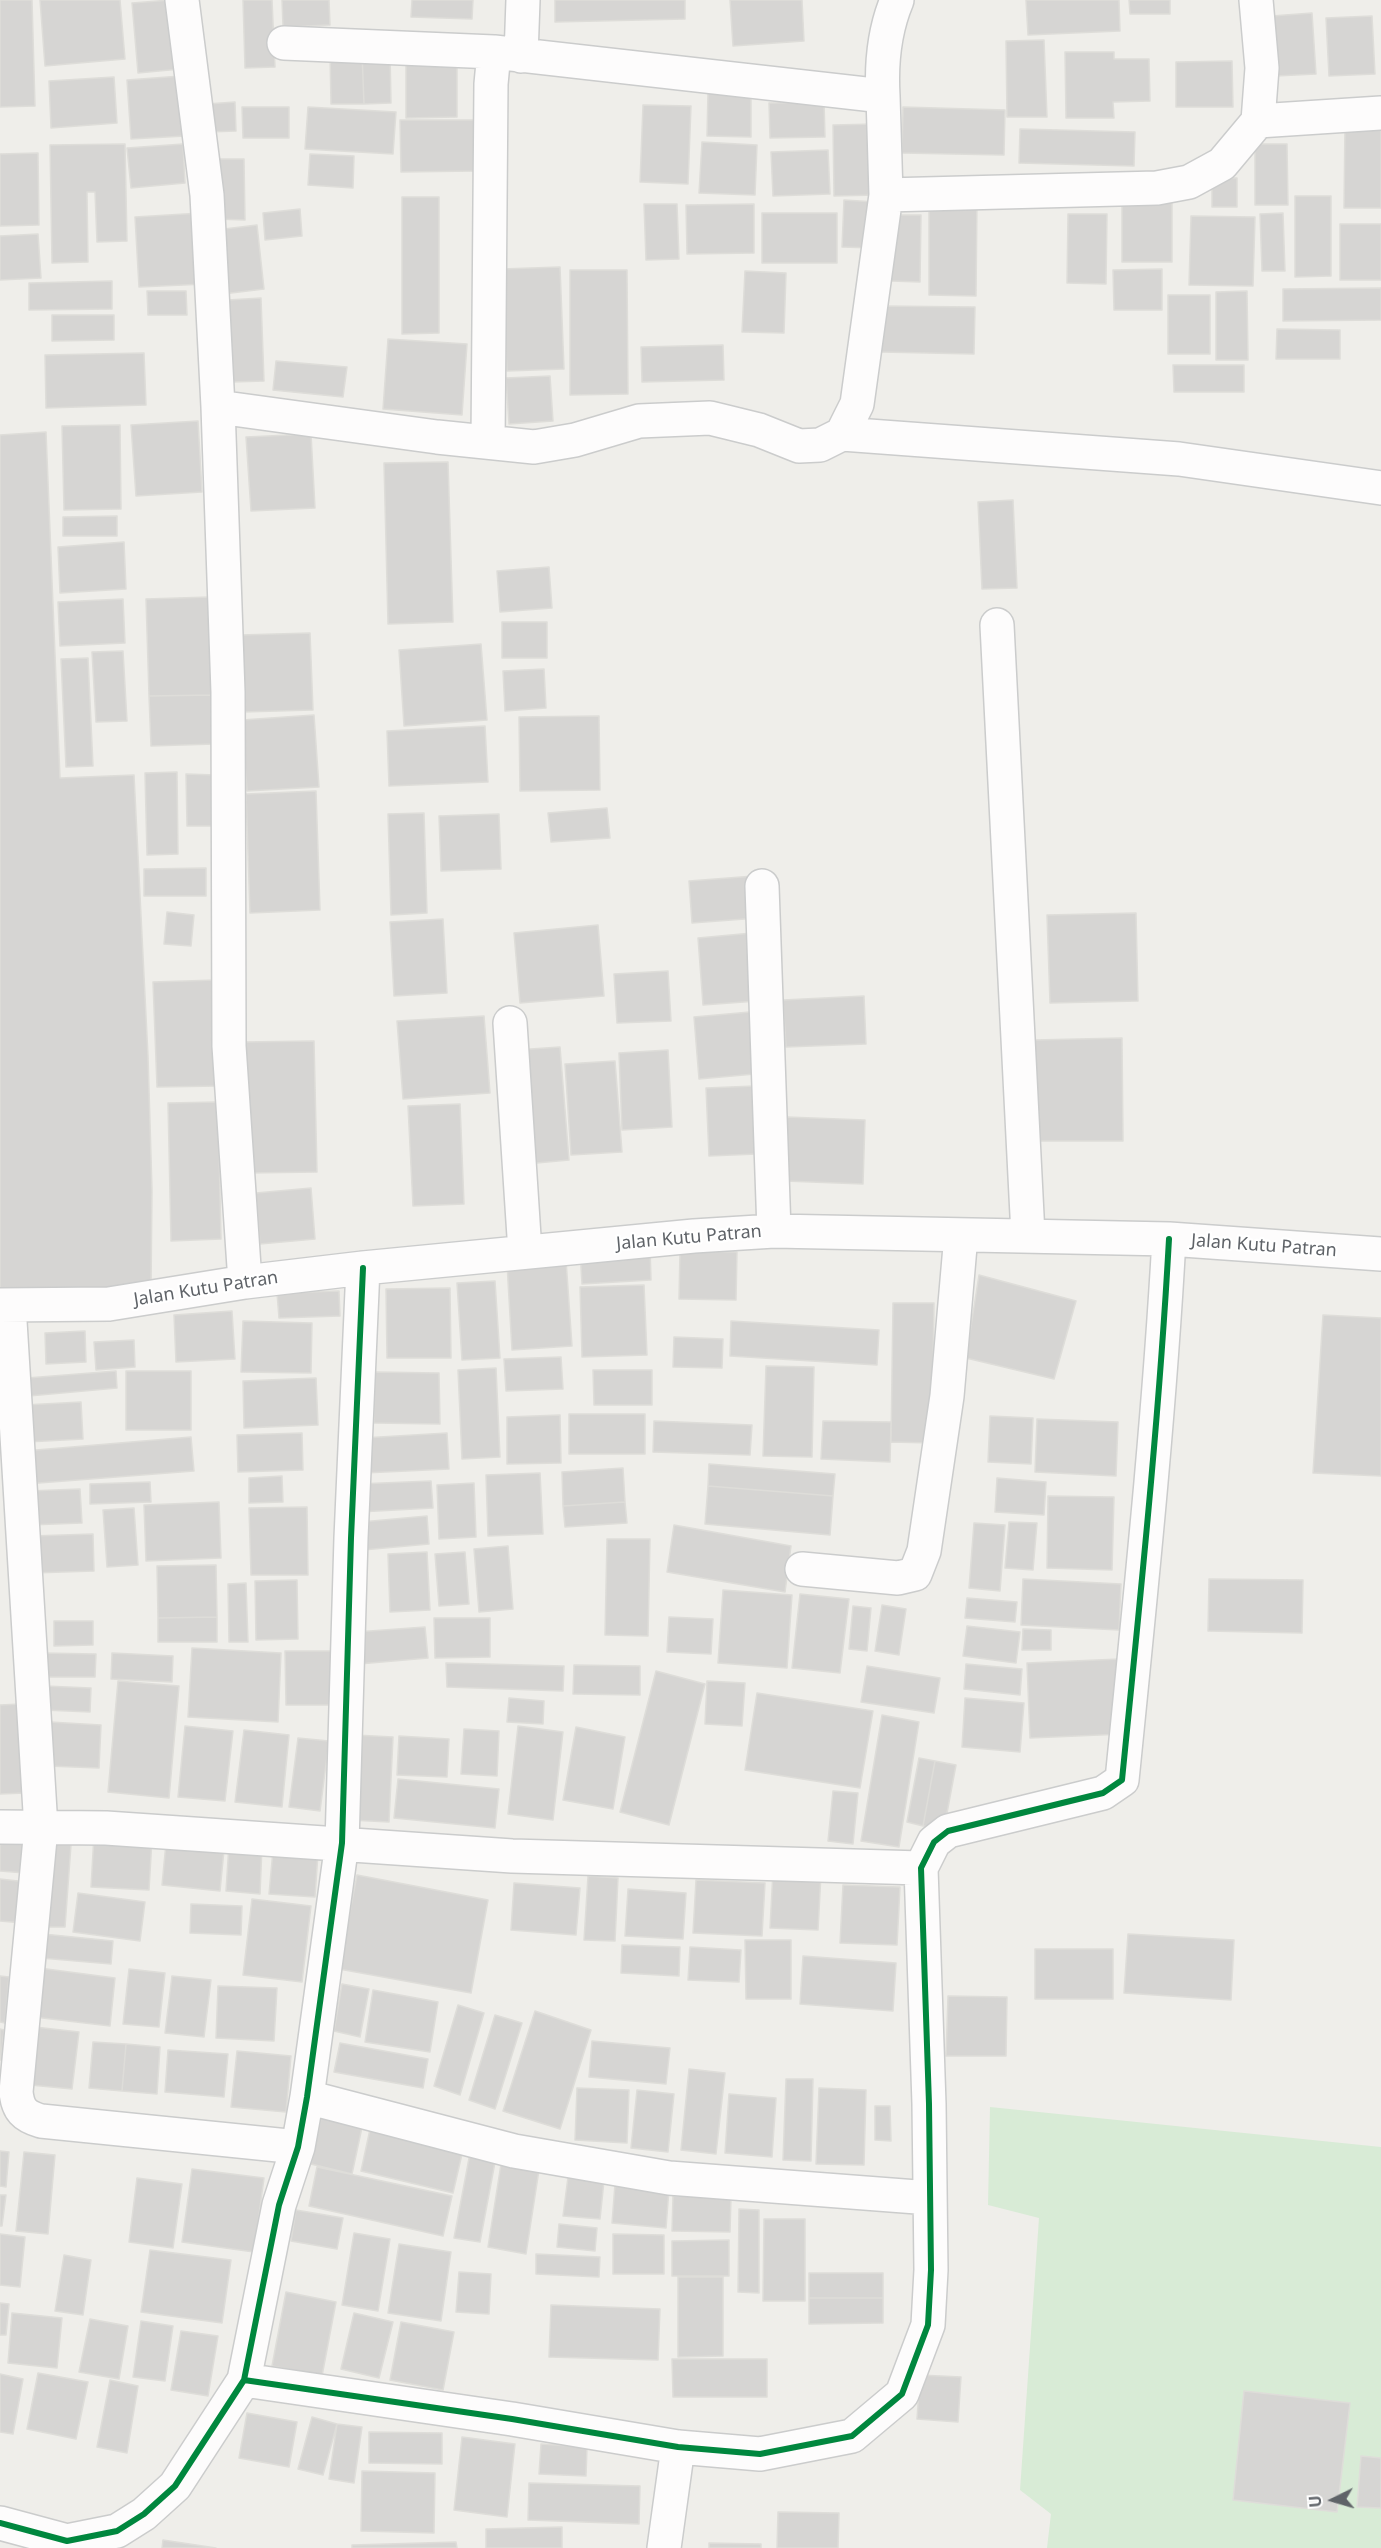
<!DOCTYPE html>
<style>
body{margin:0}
#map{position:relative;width:1381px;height:2548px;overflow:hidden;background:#efeeea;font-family:"Noto Sans",sans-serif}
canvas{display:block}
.north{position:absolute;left:1303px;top:2470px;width:60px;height:60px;-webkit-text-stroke:4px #fff;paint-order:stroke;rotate:265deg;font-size:16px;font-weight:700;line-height:24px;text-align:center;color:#5f6368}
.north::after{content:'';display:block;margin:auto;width:21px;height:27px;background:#5f6368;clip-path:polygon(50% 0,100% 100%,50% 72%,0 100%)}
</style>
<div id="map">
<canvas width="1381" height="2548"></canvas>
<div class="north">U</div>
</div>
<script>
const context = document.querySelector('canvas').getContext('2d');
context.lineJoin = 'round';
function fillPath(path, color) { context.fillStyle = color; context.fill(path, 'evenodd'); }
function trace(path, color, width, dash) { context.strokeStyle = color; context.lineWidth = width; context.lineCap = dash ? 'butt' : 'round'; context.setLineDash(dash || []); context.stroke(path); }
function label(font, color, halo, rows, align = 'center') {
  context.font = font + ' "Noto Sans",sans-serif'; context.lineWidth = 4.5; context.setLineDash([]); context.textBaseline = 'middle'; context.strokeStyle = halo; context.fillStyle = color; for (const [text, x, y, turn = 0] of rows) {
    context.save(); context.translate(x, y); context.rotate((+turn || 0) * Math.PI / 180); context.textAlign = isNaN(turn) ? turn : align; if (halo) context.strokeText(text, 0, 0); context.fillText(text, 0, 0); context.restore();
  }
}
fillPath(new Path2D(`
 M990,2107L1381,2147V2548H1047L1051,2514L1020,2490L1039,2218L988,2205Z`), '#d8ebd6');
const building = new Path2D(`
 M0,0H32L35,106L0,107Z
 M40,0H120L125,59L45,66Z
 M170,0L180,69L138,73L132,3Z
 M243,0H272L275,67L245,68Z
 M282,0H329L330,25L283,27Z
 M412,0H473L472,19L411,17Z
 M555,0H685V19L555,22Z
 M730,0H802L804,41L733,46Z
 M1026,0H1119L1120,31L1028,35Z
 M1129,0H1170V14H1130Z
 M1312,13L1316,74L1276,76L1272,16Z
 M1372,16L1375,74L1329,76L1326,18Z
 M1044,40L1047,117H1007L1006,41Z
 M406,51H457V117L406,118Z
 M1065,52H1114V59H1149L1150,101L1113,102L1114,118H1066Z
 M362,53H390L391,103L364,104Z
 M362,53L364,104H331L330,54Z
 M1232,61L1233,107H1176V62Z
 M181,76L185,136L131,139L127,80Z
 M114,77L117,123L51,128L49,81Z
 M708,91H751V137L707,136Z
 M235,102L236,131L208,132L207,104Z
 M824,102L825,137L770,138L769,103Z
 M643,105L691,106L688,184L640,182Z
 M242,107H289V138H243Z
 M308,107L396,112L393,154L305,149Z
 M903,107L1005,110L1004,155L902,153Z
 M400,120H474L475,171L401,172Z
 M1345,123L1381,124V208H1344Z
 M876,124L877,195L834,196L833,125Z
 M1020,129L1135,132L1134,166L1019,163Z
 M702,142L757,145L755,195L699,193Z
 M125,144L127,241L97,242L95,192H87L88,262L52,263L50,145Z
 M183,144L185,183L131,188L127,148Z
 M1255,144H1287L1288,205H1255Z
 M828,150L830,194L773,196L771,152Z
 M38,153L39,225L0,226V154Z
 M310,154L354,156L353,188L308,185Z
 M216,159H244L245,220L216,219Z
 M1212,177L1237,178V207H1212Z
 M1172,193V262H1122V194Z
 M1295,196H1331V276L1295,277Z
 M402,197H439V333L402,334Z
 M844,200L876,202L874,248L842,247Z
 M929,201H977L976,296L929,295Z
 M644,204H677L679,259L646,260Z
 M754,204V253L687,254L686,205Z
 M300,209L302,236L265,240L263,213Z
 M201,213L205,284L139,287L135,217Z
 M762,213H837V263H762Z
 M1283,213L1285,271H1262L1260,214Z
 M1068,214H1107L1106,284L1067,283Z
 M892,215H921L920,282L891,281Z
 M1191,216L1255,217L1253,286L1189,285Z
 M1340,224H1381V280H1340Z
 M257,225L264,289L223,294L216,230Z
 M38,234L41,278L0,280V236Z
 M560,267L564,369L507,371L502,269Z
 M1162,269V310H1114L1113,270Z
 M570,270H627L628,394L570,395Z
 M745,271L786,273L784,333L742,332Z
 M112,281V309L29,310V283Z
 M1381,288V320L1283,321V289Z
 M147,291H186L187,315H148Z
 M1247,291L1248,360H1216V292Z
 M1168,295H1210V354H1168Z
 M261,298L264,381L232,382L228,300Z
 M881,306L975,307L974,354L881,352Z
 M52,315H114V340L52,341Z
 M1277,329L1340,330V359H1276Z
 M388,339L467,344L462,415L383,409Z
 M723,345L724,380L642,382L641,347Z
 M144,353L146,405L46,408L45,355Z
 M276,361L347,367L343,397L273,390Z
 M1173,365H1244V392H1174Z
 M550,376L553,421L509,424L506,378Z
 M198,421L202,492L136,496L131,425Z
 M120,425L121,509L64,510L62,426Z
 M46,432L60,778L134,775L148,1056L152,1190L151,1290L0,1291V435Z
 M311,434L315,508L251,511L246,437Z
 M448,462L453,622L388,624L384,463Z
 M1013,500L1017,588L982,589L978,502Z
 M117,516V536H63V517Z
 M124,542L126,589L60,593L58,547Z
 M549,567L552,608L500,612L497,571Z
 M210,597L213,695L149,696L146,599Z
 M123,599L125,643L60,646L58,602Z
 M502,622H547V658H502Z
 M310,633L313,710L243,712L240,635Z
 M481,644L487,720L404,726L399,650Z
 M123,651L127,721L96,722L92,652Z
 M88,658L93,766L66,767L61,659Z
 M544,669L546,708L505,711L503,671Z
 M213,695L214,744L151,746L149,696Z
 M314,715L319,787L247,791L242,720Z
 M599,716L600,790L520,791L519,717Z
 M485,726L488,782L389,786L387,731Z
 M177,772L178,854L147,855L145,773Z
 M186,774L216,775V826H187Z
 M316,791L320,910L250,913L246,794Z
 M607,808L610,838L551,842L548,813Z
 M424,813L427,913L391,915L388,814Z
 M499,814L501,869L441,871L439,816Z
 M206,868V896H144V869Z
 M754,876L758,918L692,923L689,881Z
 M167,912L194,915L191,946L164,944Z
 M1136,913L1138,1001L1050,1003L1047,915Z
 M443,919L447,993L394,996L390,922Z
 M598,925L604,996L520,1003L514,933Z
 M752,933L757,1001L703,1005L698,938Z
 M668,971L671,1021L617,1023L614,974Z
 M216,980L219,1086L157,1087L153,982Z
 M864,996L866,1044L786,1047L783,1000Z
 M761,1011L766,1073L699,1079L694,1017Z
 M484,1016L490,1093L403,1099L397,1021Z
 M1122,1038L1123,1141H1035L1034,1040Z
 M314,1041L317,1172L247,1173L244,1042Z
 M560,1047L569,1160L526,1164L516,1050Z
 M668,1050L672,1127L622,1130L619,1053Z
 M615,1061L622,1152L571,1155L565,1064Z
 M755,1086L757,1154L709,1156L706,1088Z
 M218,1102L221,1239L171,1241L168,1103Z
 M460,1104L464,1204L413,1206L408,1106Z
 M787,1117L865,1120L863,1184L785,1181Z
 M311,1188L315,1239L260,1244L256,1193Z
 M650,1248L651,1280L582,1284L580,1251Z
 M680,1251L737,1252L736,1300L679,1299Z
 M566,1260L572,1346L512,1350L507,1264Z
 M979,1275L1076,1301L1054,1379L966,1358Z
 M495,1281L500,1358L462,1360L457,1283Z
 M644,1285L647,1355L582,1357L580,1287Z
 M450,1288L451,1358H387L386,1289Z
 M339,1291L340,1316L279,1318L277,1293Z
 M893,1303H934L932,1443L891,1442Z
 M232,1311L235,1359L176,1362L174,1315Z
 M1323,1315L1381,1318V1476L1313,1473Z
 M243,1321L312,1323L311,1373L241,1372Z
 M731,1321L879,1330L877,1365L730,1356Z
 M85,1331L86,1362L46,1364L45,1333Z
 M674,1337L723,1339L722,1368L673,1367Z
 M134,1340L135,1367L96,1370L94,1342Z
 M561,1357L563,1389L506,1391L504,1359Z
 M766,1366L814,1367L812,1457L763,1456Z
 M496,1368L500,1457L462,1459L458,1370Z
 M593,1370H652V1405H594Z
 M116,1371L117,1388L29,1396L27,1378Z
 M126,1371H191V1430H126Z
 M375,1372L439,1373L440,1424L374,1423Z
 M316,1378L318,1425L244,1428L243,1381Z
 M81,1402L83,1439L27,1442L24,1405Z
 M569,1414H645V1454H569Z
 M560,1415L561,1463L507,1464V1417Z
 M990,1416L1033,1418L1031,1464L988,1462Z
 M1037,1419L1118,1422L1116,1476L1035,1472Z
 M654,1421L752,1425L750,1455L653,1452Z
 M823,1421L891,1422L890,1462L821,1459Z
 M302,1433L303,1470L238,1472L237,1435Z
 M447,1433L449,1469L364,1473L363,1438Z
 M191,1437L194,1471L26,1484L24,1451Z
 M709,1464L835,1474L833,1496L708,1486Z
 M623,1468L625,1502L563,1506L562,1472Z
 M540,1473L543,1534L488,1536L486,1475Z
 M282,1476L283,1502L249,1503V1478Z
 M997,1478L1046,1482L1044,1515L995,1512Z
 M431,1481L433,1508L359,1512L358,1484Z
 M150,1482L151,1502L90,1504V1484Z
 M474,1483L476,1537L439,1539L437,1485Z
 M708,1486L833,1496L830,1535L705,1524Z
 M80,1489L82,1523L29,1525L28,1491Z
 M1048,1496L1114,1497L1112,1570L1047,1568Z
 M219,1502L221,1558L146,1561L144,1505Z
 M625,1502L627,1523L565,1527L563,1506Z
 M307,1507L308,1575H251L249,1508Z
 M134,1508L138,1565L107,1567L103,1510Z
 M427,1516L429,1544L363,1550L361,1522Z
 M1009,1522L1037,1523L1033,1570L1005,1568Z
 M974,1523L1005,1525L1000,1591L969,1588Z
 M674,1525L791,1546L785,1592L667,1572Z
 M93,1534L94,1571L33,1573L32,1536Z
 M607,1539H650L648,1636L605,1635Z
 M508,1546L513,1609L479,1612L474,1549Z
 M427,1552L430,1610L390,1612L388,1554Z
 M465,1552L469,1604L439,1606L435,1554Z
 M216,1565L217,1617L158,1618L157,1566Z
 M1023,1579L1121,1584L1119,1630L1021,1625Z
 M1209,1579L1303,1580L1302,1633L1208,1631Z
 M297,1580L298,1639L256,1640L255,1581Z
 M246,1583L248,1642H229L228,1584Z
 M723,1590L792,1595L787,1668L718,1663Z
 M800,1594L849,1599L840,1673L792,1668Z
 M967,1598L1017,1602L1015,1622L965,1618Z
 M882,1605L906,1609L899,1655L875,1651Z
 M853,1606L871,1608L867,1651L849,1649Z
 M217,1617V1642H158V1618Z
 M669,1617L713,1619L711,1654L667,1652Z
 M434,1618H490V1657L435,1658Z
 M54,1621H93V1645L54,1646Z
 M967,1626L1020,1632L1016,1663L963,1656Z
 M425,1627L428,1658L359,1664L356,1632Z
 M1023,1629L1051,1630V1650H1022Z
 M192,1648L281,1653L278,1722L188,1717Z
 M285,1651H331L330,1705H286Z
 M42,1653L96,1654L95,1677H42Z
 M112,1653L173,1656L172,1682L111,1679Z
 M1120,1659L1123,1734L1030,1738L1027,1663Z
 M446,1663L564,1666L563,1691L447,1687Z
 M966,1664L1022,1669L1020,1695L964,1689Z
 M574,1665L640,1666V1695L573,1694Z
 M867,1666L940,1678L934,1713L861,1702Z
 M656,1671L705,1684L669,1825L620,1812Z
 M118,1681L179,1686L169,1798L108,1792Z
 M707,1681L745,1683L742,1726L705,1724Z
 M45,1686L91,1688L90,1712L44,1710Z
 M757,1693L873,1711L860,1788L745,1770Z
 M509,1698L544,1701L543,1724L507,1722Z
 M965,1698L1024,1703L1020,1752L962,1747Z
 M21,1704L25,1793L0,1794V1705Z
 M882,1715L919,1722L899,1847L861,1841Z
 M50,1722L101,1725L99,1768L48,1766Z
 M185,1726L233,1731L225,1801L178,1797Z
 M518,1726L563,1732L553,1820L508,1814Z
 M576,1727L625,1737L613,1809L563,1800Z
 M464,1729L499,1731L497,1776L461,1774Z
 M244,1730L289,1735L282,1807L235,1802Z
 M355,1735L393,1737L389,1822L350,1820Z
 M399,1736L449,1739L447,1777L397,1775Z
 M298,1738L329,1741L320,1811L289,1807Z
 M919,1758L935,1761L923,1826L907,1822Z
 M935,1761L956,1765L944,1829L923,1826Z
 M398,1779L499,1789L495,1828L394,1818Z
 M833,1791L858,1793L853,1844L828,1841Z
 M94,1835L152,1839L149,1890L91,1887Z
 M0,1839L29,1841L25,1873L0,1871Z
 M166,1843L224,1850L220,1891L162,1885Z
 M49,1844L71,1845L65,1927H43Z
 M229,1844L262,1846L260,1894L226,1891Z
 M273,1850L318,1853L315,1897L269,1894Z
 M773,1871L821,1874L818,1930L770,1928Z
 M357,1875L488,1900L471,1993L339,1969Z
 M588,1876L618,1878L615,1941L584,1940Z
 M0,1879L27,1882L23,1923L0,1921Z
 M696,1880L765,1883L762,1936L693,1933Z
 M514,1883L580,1888L576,1935L511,1930Z
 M843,1885L900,1887L897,1945L840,1943Z
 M628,1889L686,1893L683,1939L625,1936Z
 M78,1893L145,1902L140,1941L73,1932Z
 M252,1899L311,1906L302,1982L243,1975Z
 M191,1904L242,1906L241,1935L190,1933Z
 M43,1934L113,1941L111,1964L41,1958Z
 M1128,1934L1234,1940L1231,2000L1124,1993Z
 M745,1940H791V1999H746Z
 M622,1945L680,1947L679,1976L621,1973Z
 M690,1947L741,1950L739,1982L688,1980Z
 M1035,1949H1113V1999H1035Z
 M803,1956L896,1963L893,2011L800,2004Z
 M39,1968L115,1978L110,2026L34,2017Z
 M129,1969L165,1973L159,2027L123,2024Z
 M0,1976L9,1977L5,2023L0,2022Z
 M172,1976L211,1980L204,2037L165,2033Z
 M342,1984L369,1989L360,2037L334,2031Z
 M218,1986L277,1988L274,2041L216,2038Z
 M373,1990L438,2002L430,2052L365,2042Z
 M948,1996L1007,1997L1006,2056H946Z
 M458,2005L484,2013L460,2095L434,2086Z
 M535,2011L591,2030L560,2129L503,2111Z
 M495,2015L522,2023L495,2109L469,2100Z
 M26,2026L79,2032L72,2089L20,2084Z
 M0,2029L4,2030L1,2060H0Z
 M592,2041L670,2048L666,2084L589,2077Z
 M93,2042L126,2044L122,2091L89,2088Z
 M340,2043L428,2059L423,2088L334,2072Z
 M126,2044L160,2047L157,2094L122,2091Z
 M168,2050L228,2054L224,2097L165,2092Z
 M237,2051L291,2056L286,2112L231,2107Z
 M689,2069L725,2073L716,2154L681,2150Z
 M786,2079H813L811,2161L783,2160Z
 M577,2088L629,2090L627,2143L575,2140Z
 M819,2088L866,2090L864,2165L816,2164Z
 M637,2090L674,2094L668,2152L631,2148Z
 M729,2094L776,2098L772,2157L725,2153Z
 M875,2106H890L891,2141L875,2140Z
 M323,2109L364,2118L352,2174L311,2164Z
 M372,2120L465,2141L453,2193L361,2171Z
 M0,2151L9,2152L6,2187L0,2186Z
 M24,2152L55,2155L48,2234L16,2231Z
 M470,2153L496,2157L480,2242L454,2238Z
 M501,2164L539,2170L526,2254L488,2247Z
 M317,2167L452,2196L443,2236L309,2206Z
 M192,2169L264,2178L254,2252L182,2242Z
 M568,2177L604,2181L600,2219L563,2216Z
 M137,2178L182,2184L173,2248L129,2242Z
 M615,2184L669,2189L666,2228L612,2223Z
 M0,2195H6L2,2226H0Z
 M673,2196L731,2197L730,2232L672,2231Z
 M739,2209L759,2210V2293L738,2292Z
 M296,2210L343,2218L337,2249L291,2241Z
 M764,2219H805V2301H763Z
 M559,2224L597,2228L595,2251L557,2247Z
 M354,2233L390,2239L378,2311L342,2305Z
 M0,2234L25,2237L20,2287L0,2285Z
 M613,2234L664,2235V2274H613Z
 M729,2240V2276H672V2241Z
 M399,2244L451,2252L441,2321L388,2313Z
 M150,2250L231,2260L222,2323L141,2312Z
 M536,2254L600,2257L599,2277L536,2274Z
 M64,2255L91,2260L83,2315L55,2311Z
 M459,2272L491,2274L489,2314L456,2312Z
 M809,2273H883V2298H809Z
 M678,2277H723V2356L678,2357Z
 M286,2292L336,2302L322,2376L272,2366Z
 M809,2298H883V2323L809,2324Z
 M0,2303L9,2304L6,2335H0Z
 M551,2305L660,2309L658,2360L549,2357Z
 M12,2313L62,2318L57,2368L8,2363Z
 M354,2313L393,2322L379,2378L341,2369Z
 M90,2319L128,2326L119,2379L79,2372Z
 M141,2321L173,2326L165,2381L133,2377Z
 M401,2322L454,2332L443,2390L390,2380Z
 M181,2331L218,2336L208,2396L171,2390Z
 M672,2359H767V2397H673Z
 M38,2373L88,2382L76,2439L27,2429Z
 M0,2374L23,2379L13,2434L0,2432Z
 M920,2375L961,2377L958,2422L917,2419Z
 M110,2380L138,2386L127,2453L97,2447Z
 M1244,2391L1350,2403L1337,2512L1233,2500Z
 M247,2413L297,2422L289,2467L239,2458Z
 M312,2417L337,2424L323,2475L298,2469Z
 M337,2424L362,2427L354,2483L329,2479Z
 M369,2432L442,2433V2464L369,2463Z
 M462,2437L515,2444L507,2517L454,2510Z
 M541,2444L587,2447L586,2476L539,2474Z
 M1361,2456L1381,2458V2508L1357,2507Z
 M362,2471L435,2473L434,2533L361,2531Z
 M529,2483L640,2486L639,2524L528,2520Z
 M778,2512L839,2513L838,2548H777Z
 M562,2527V2548H486V2529Z
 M163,2540L216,2548H162Z
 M456,2542L457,2548H352V2545Z
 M709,2543L761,2544V2548H709Z`);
fillPath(building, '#d6d5d3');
trace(building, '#deddd9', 1.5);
const minor = new Path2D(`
 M182,0L207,195L218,407L228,692L229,1046L245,1282
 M1256,0L1262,68L1258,121L1381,113
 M284,43L494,52
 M521,56L523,0
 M883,96C881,62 884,31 897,0
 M218,407L437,437L534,447L575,440L639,421L710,418L759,430L799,446L820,445L842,434L857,404L886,195
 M842,434L1179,459L1381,488
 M488,442L491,84L494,52L883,96L886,195L1157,188L1189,182L1222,164L1258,121
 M997,625L1028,1235
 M762,886L774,1231
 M510,1023L525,1252
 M0,1305L109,1304L245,1282L363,1268L694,1236L774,1231L1169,1239L1381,1254
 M9,1305L41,1828L16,2092C18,2110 24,2116 41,2121L298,2147
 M802,1569L898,1578L915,1574L924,1551L947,1396L961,1235
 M0,1827L106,1828L512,1856L921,1868
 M307,2097L514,2151L669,2178L930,2198
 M244,2380L512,2419L678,2447L760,2454L852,2436L902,2394L928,2325L931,2270L929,2104L921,1868L934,1842L948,1831L1103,1793L1122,1780C1140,1600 1159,1420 1169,1239
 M0,2523L67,2541L117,2531L144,2514L175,2486L244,2380L279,2205L298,2147L307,2097L342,1843L351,1538L363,1268
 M664,2548L678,2447`);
trace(minor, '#cbcccc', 36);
trace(minor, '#fdfcfc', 33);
trace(new Path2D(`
 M244,2380L512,2419L678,2447L760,2454L852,2436L902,2394L928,2325L931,2270L929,2104L921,1868L934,1842L948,1831L1103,1793L1122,1780C1140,1600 1159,1420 1169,1239
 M0,2523L67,2541L117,2531L144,2514L175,2486L244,2380L279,2205L298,2147L307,2097L342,1843L351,1538L363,1268`), '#00873e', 6);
label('18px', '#5f6368', '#fff', [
 ["Jalan Kutu Patran",689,1238,-5],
 ["Jalan Kutu Patran",1264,1246,4],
 ["Jalan Kutu Patran",206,1289,-9]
]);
</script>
